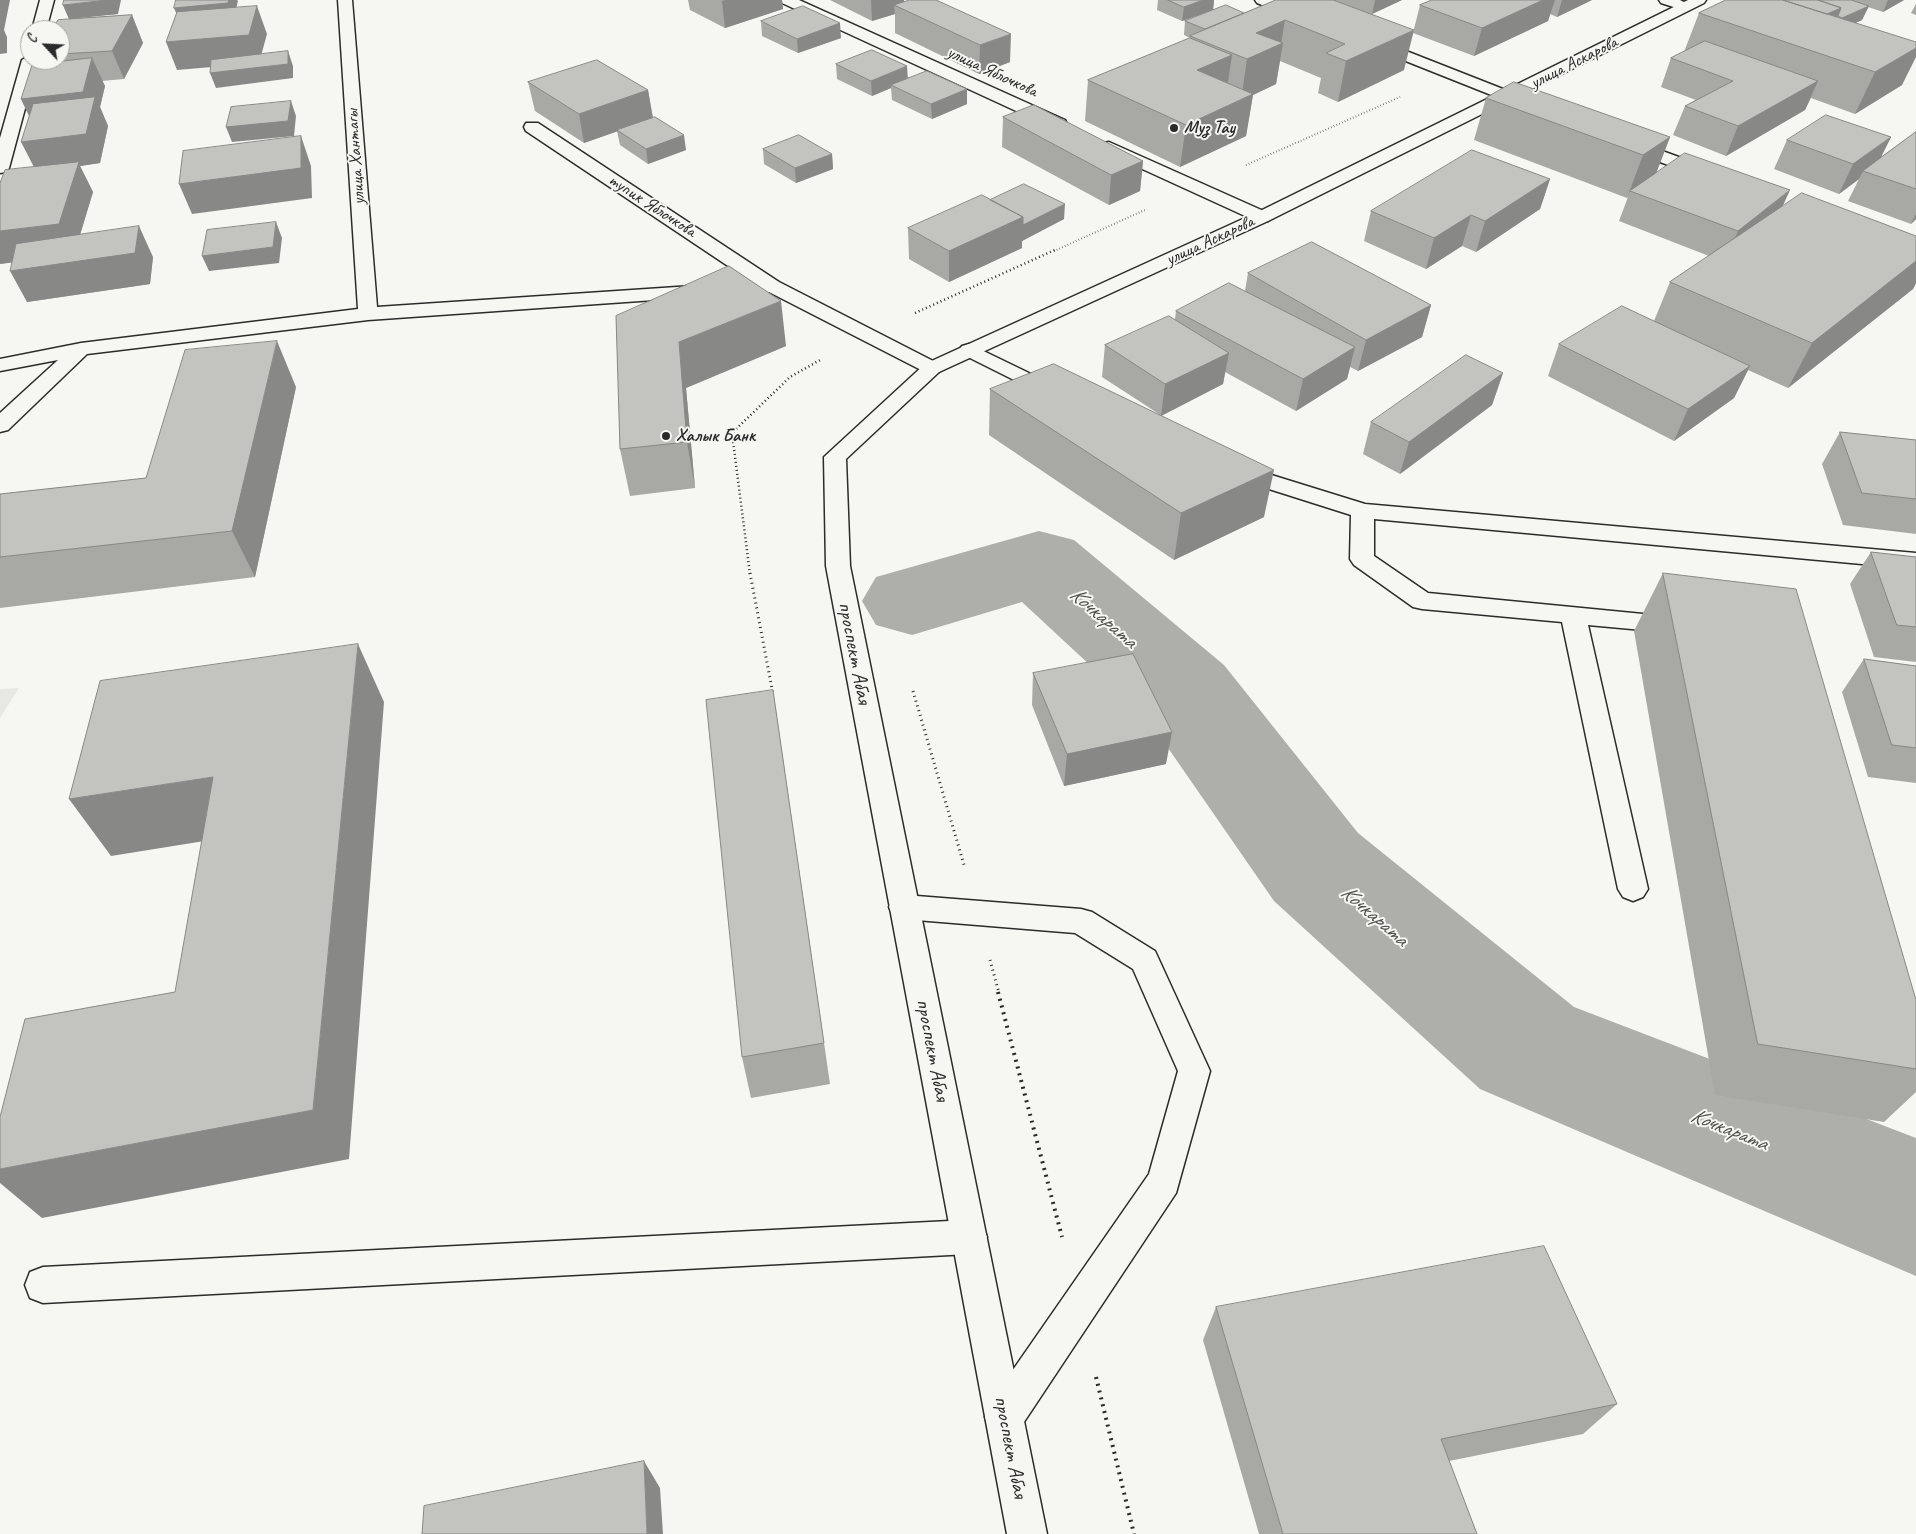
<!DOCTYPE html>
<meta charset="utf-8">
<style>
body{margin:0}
#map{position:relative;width:1916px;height:1534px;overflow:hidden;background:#f6f6f2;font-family:Caveat,sans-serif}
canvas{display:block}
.north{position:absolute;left:20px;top:20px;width:50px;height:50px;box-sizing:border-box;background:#f6f6f2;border:1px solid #a5a5a2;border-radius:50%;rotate:295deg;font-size:14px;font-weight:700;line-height:20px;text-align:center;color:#2b2b2b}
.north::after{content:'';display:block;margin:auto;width:18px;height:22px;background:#2b2b2b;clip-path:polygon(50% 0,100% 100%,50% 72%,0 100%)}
</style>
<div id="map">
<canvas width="1916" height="1534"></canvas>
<div class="north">С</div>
</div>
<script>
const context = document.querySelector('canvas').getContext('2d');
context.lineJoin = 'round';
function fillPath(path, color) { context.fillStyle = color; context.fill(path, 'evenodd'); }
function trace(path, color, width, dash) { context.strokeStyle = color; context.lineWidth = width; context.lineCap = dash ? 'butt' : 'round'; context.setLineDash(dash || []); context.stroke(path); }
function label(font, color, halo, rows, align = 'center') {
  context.font = font + ' Caveat,sans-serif'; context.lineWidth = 4; context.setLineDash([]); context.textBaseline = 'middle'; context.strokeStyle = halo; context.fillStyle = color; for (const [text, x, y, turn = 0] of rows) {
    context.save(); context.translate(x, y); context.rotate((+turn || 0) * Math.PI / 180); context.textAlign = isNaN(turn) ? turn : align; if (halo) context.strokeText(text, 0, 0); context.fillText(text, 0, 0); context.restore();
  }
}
fillPath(new Path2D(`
 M19,688L0,718V689Z`), '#e7e7e3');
fillPath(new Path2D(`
 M1039,531L1074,540L1224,665L1358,833L1574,1007L1916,1138V1276L1480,1089L1274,901L1148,719L1022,602L912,635L876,625L862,601L876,577Z`), '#aeaeab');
const minor = new Path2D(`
 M40,0H54L46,30H32Z
 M338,0H352L377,307L752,282L526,131L524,127L526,123H538L779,282L939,364L942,368L939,372L932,374L925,372L769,292L368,320L87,354L8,430L0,432V413L58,360L0,371V359L81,343L358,309Z
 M780,0H799L1065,120L1067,124L1065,128H1053L782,3Z
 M1255,0H1275L1310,14L1312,17L1310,20H1300L1257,3Z
 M1659,0H1680L1693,7L1686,11L1661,3Z
 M1373,38L1536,102L1538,105L1536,108H1524L1368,46L1365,43L1368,40Z
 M30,55V60H38L9,168L6,172L0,173V138L22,60Z
 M1627,138L1714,170L1717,174L1714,178H1702L1621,147L1619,143L1621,139Z
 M1109,142L1268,213L1271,217L1268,221H1256L1103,151L1101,147L1103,143Z
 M969,344L1062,389L1066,393L1062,397L1055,399L1048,397L962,354L959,350L962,346Z
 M1236,464L1365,504L1916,553V569L1374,519V556L1428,593L1684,618L1688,624L1684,630L1675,633L1588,625L1648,889L1643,897L1633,901L1623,897L1618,889L1562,622L1422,609L1413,607L1354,565L1350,559L1351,515L1228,476L1225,471L1228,466Z
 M904,895L1081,909L1092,912L1155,951L1210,1071L1176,1193L1018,1431L1004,1436L990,1431L985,1417L990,1403L1149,1174L1178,1071L1133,969L1075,933L904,919L893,916L889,907L893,898Z
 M969,1220L982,1225L987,1237L982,1249L969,1254L43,1303L30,1298L25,1285L30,1272L43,1267Z`);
const major = new Path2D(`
 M1688,0H1706L1704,3L1268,221L939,372L846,459L850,566L1047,1534H1007L826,566L824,457L925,364L1256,213Z`);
trace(minor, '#2b2b2b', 3);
trace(major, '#2b2b2b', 3);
trace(new Path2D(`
 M1246,165L1400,97
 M1054,251L1147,209`), '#2b2b2b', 2, [0.5, 2.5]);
trace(new Path2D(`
 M915,313L1057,249
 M750,574L732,433L790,377L822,359`), '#2b2b2b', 2.5, [1, 3]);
trace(new Path2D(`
 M750,573L773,694
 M913,691L964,865
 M990,960L999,993`), '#2b2b2b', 3, [1, 4]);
trace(new Path2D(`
 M998,992L1062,1237
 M1096,1377L1134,1534`), '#2b2b2b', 4, [2, 5]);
fillPath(minor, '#f6f6f2');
fillPath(major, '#f6f6f2');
fillPath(new Path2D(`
 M688,0H782L783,9L725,28L690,10Z
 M830,0H904V2L1010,62L979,74L895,33V14L872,21Z
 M1158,0H1214L1213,10L1182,21L1157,10Z
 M1276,0H1402L1372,14L1404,70L1338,102L1318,93L1321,78L1280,61L1276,84L1253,95L1246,136L1180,167L1085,121L1088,80L1190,38L1184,35L1185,21L1244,13Z
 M1432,0H1592L1557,17L1550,14L1548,21L1474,56L1413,33L1420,5Z
 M1726,0H1904L1883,12L1868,7L1862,20L1855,23L1902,85L1855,114L1811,98L1805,110L1726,156L1673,135L1685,106L1696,100L1661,87L1671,58L1684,52L1699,13Z
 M1916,4V15L1911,13Z
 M63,5L118,14L75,18L132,15L143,43L124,79L102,81L105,86L100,107L108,126L100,163L80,166L93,192L80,234L153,257L150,284L27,302L12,262L0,264V183L34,167L29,116L21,99L39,64L37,60H60V30L69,19Z
 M761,21L841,38L798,53L762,36Z
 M836,64L967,89V104L932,119L892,100L891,88L872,96L837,79Z
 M528,82L648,90L653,118L686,150L648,164L620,145L617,131L584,143L535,111Z
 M1486,98L1670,137L1656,173L1783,206L1916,236V283L1913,289L1788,388L1748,370L1734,398L1674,441L1548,376L1559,344L1654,321L1670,282L1709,256L1619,221L1628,197L1627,198L1474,140Z
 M1003,117L1143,161L1140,191L1109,205L1002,147Z
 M1916,132V219L1911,224L1848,201L1859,179L1839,194L1774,169L1787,140L1891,137L1881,157Z
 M763,149L832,154L833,169L796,183L764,164Z
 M1550,179L1540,209L1476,252L1462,246L1426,269L1364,241L1371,211Z
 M990,200L1064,219L1022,241V248L949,282L909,259L908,228Z
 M1248,273L1431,305L1422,337L1358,371L1350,367L1347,379L1296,411L1225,372L1223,384L1161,416L1264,517L1174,560L989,435L990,389L1159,414L1102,377L1105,345L1175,319L1176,311L1245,291Z
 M616,316L786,346L686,388L695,488L630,496L620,449Z
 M1503,373L1492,405L1400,474L1363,454L1371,422Z
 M296,387L255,577L0,608V494L146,478Z
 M1840,432L1916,440V534L1843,525L1822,464Z
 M1871,552L1916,557V662L1874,657L1850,584Z
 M1663,573L1916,1000V1092L1884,1122L1715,1095L1634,631Z
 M1864,659L1916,666V783L1868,777L1842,692Z
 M1033,673L1166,764L1064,786L1032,705Z
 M773,690L830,1084L751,1098L742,1057Z
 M1216,1307L1617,1404L1583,1434L1449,1461L1477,1534H1259L1203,1340Z`), '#a8a8a5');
fillPath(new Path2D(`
 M0,0H10L4,30L7,37V53L0,54Z
 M108,0H121L118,14L69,19L63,5Z
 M229,0H237L238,1L234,17L180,22L174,8Z
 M725,0H782L783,9L725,28L722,1Z
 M871,0H904V10L894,5L895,14L872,21Z
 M1203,0H1214L1213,10L1182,21L1184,7Z
 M1375,0H1402L1372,14Z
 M1543,0H1555L1548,21L1474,56L1482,28Z
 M1562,0H1592L1557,17Z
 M1888,0H1904L1883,12Z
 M257,6L267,34L259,63L177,70L166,42Z
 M1869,6L1862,20L1836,32L1842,18Z
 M1841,8L1829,36L1814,20Z
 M132,15L143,43L124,79L112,51Z
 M1285,20L1281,44L1283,43L1276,84L1253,95L1246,136L1180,167L1186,125L1241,100L1247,59L1256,33Z
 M840,23L841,38L798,53L797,39Z
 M1414,30L1404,70L1338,102L1346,61Z
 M1011,34L1010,62L979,74L980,45Z
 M1916,48V57L1902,85L1855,114L1875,72Z
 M288,51L293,66V78L216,88L210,73Z
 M1232,55L1226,96L1197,70Z
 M92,58L105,86L100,107L108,126L100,163L80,166L93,192L74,255L0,264V231L36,171L21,142L35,128L21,99Z
 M907,66L908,81L891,85V88L872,96L871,81Z
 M1818,81L1805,110L1726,156L1738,126Z
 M967,89V104L932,119L931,104Z
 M648,90L653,119L584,143L579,114Z
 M291,101L296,116L294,136L232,142L226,127Z
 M684,135L686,150L648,164L646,149Z
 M301,136L311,166L312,198L192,214L179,184Z
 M1670,137L1654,179L1630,191L1627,198L1643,155Z
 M1891,137L1876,167L1863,171L1859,179L1839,194L1853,164Z
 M832,154L833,169L796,183L795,168Z
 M1143,161L1140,191L1109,205L1111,175Z
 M1550,179L1540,209L1476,252L1485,221Z
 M1790,190L1776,221L1724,262L1738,231Z
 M1065,204L1064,219L1022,241V248L949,282V251L1023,217Z
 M1916,214V219L1911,224Z
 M1471,215L1462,246L1426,269L1434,238Z
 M276,222L282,238L279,263L209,271L202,256Z
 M139,226L153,257L150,284L27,302L10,271Z
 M1916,261V283L1913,289L1788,388L1812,343Z
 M781,301L786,346L686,388L695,488L687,442L679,342Z
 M1431,305L1422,337L1358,371L1366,340Z
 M277,341L296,387L255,577L232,531Z
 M1355,347L1347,379L1296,411L1303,379Z
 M1229,353L1223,384L1161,416L1165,384Z
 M1750,366L1734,398L1674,441L1688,409Z
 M1503,373L1492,405L1400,474L1409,442Z
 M1274,470L1264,517L1174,560L1181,513Z
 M358,644L384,702L349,1159L42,1218L0,1183V1169L313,1110Z
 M1172,732L1166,764L1064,786L1067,754Z
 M213,777L248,834L111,856L69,799Z
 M644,1461L660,1488L663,1534H647Z`), '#888886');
const building = new Path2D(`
 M64,0H108L63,5Z
 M176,0H229L228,3L174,8Z
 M910,0H936L1011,34L980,45L894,5Z
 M1168,0H1203L1184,7Z
 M1276,0H1333L1414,30L1346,61L1326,53L1345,44L1285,20L1256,33L1283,43L1247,59L1190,36Z
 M1432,0H1543L1482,28L1420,5Z
 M1726,0H1783L1916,42V48L1875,72L1699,13Z
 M1783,0H1818L1841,8L1827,14Z
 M1818,0H1851L1869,6L1842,18L1838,16L1841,8Z
 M1226,5L1244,13L1205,29L1185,21Z
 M257,6L249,35L166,42L177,12Z
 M803,6L840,23L797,39L761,21Z
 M132,15L112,51L60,54V30H51L58,20Z
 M1190,38L1232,55L1197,70L1253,94L1186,125L1088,80Z
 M1705,41L1818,81L1738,126L1685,106L1733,81L1671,58Z
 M872,50L907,66L871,81L836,64Z
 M288,51V64L210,73L211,60Z
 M92,58L83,92L21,99L32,65Z
 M597,60L648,90L579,114L528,82Z
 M927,71L967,89L931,104L891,85Z
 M1514,82L1670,137L1643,155L1486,98Z
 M95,97L86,134L21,142L33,104Z
 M291,101L288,121L226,127L231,107Z
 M1034,105L1143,161L1111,175L1003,117Z
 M1826,115L1891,137L1853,164L1787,140Z
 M655,117L684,135L646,149L617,130Z
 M1916,132V189L1863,171Z
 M799,135L832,154L795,168L763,149Z
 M301,136V168L179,184L183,151Z
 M1472,150L1550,179L1485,221L1471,215L1434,238L1371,211Z
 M1685,153L1790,190L1738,231L1630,191Z
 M79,162L59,224L0,231V183L5,170Z
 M1024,184L1065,204L1023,225V217L990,200Z
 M1802,193L1916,236V261L1812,343L1670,282Z
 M982,195L1023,217L949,251L908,228Z
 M276,222L273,247L202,256L207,230Z
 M139,226L135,253L10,271L16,244Z
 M1312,242L1431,305L1366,340L1248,273Z
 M729,266L781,301L679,342L687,442L620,449L616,316Z
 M1229,283L1355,347L1303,379L1176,311Z
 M1622,306L1750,366L1688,409L1559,344Z
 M1169,316L1229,353L1165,384L1105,345Z
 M277,341L232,531L0,557V494L146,478L185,350Z
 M1466,355L1503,373L1409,442L1371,422Z
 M1054,364L1274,470L1181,513L990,389Z
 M1840,432L1916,440V499L1862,493Z
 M1871,552L1916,557V627L1897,625Z
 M1663,573L1796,589L1916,1000V1069L1758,1044Z
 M358,644L313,1110L0,1169V1117L25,1019L175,992L213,777L69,799L100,681Z
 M1133,654L1172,732L1067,754L1033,673Z
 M1864,659L1916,666V748L1892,745Z
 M773,690L824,1043L742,1057L706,700Z
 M1544,1246L1617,1404L1441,1439L1477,1534H1283L1216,1307Z
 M644,1461L647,1534H422L424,1506Z`);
fillPath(building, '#c3c3c0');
trace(building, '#888886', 1);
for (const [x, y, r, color] of [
 [1174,128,5,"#2b2b2b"],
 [666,436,5,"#2b2b2b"]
]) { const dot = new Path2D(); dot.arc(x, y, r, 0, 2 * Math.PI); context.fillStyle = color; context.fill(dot); trace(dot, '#f6f6f2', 2); }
label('18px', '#2b2b2b', '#f6f6f2', [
 ["улица Аскарова",1574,63,-27],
 ["улица Яблочкова",992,72,25],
 ["улица Хантагы",356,157,-94],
 ["тупик Яблочкова",652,206,33],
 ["улица Аскарова",1210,241,-25]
]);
label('bold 18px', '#2b2b2b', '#f6f6f2', [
 ["Муз Тау",1184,128],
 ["Халык Банк",676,436]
], 'left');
label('21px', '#2b2b2b', '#f6f6f2', [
 ["проспект Абая",854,653,79],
 ["проспект Абая",932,1050,79],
 ["проспект Абая",1010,1447,79]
]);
label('italic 22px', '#525251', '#f6f6f2', [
 ["Кочкарата",1103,618,41],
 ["Кочкарата",1374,916,41],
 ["Кочкарата",1729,1130,22]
]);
</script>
